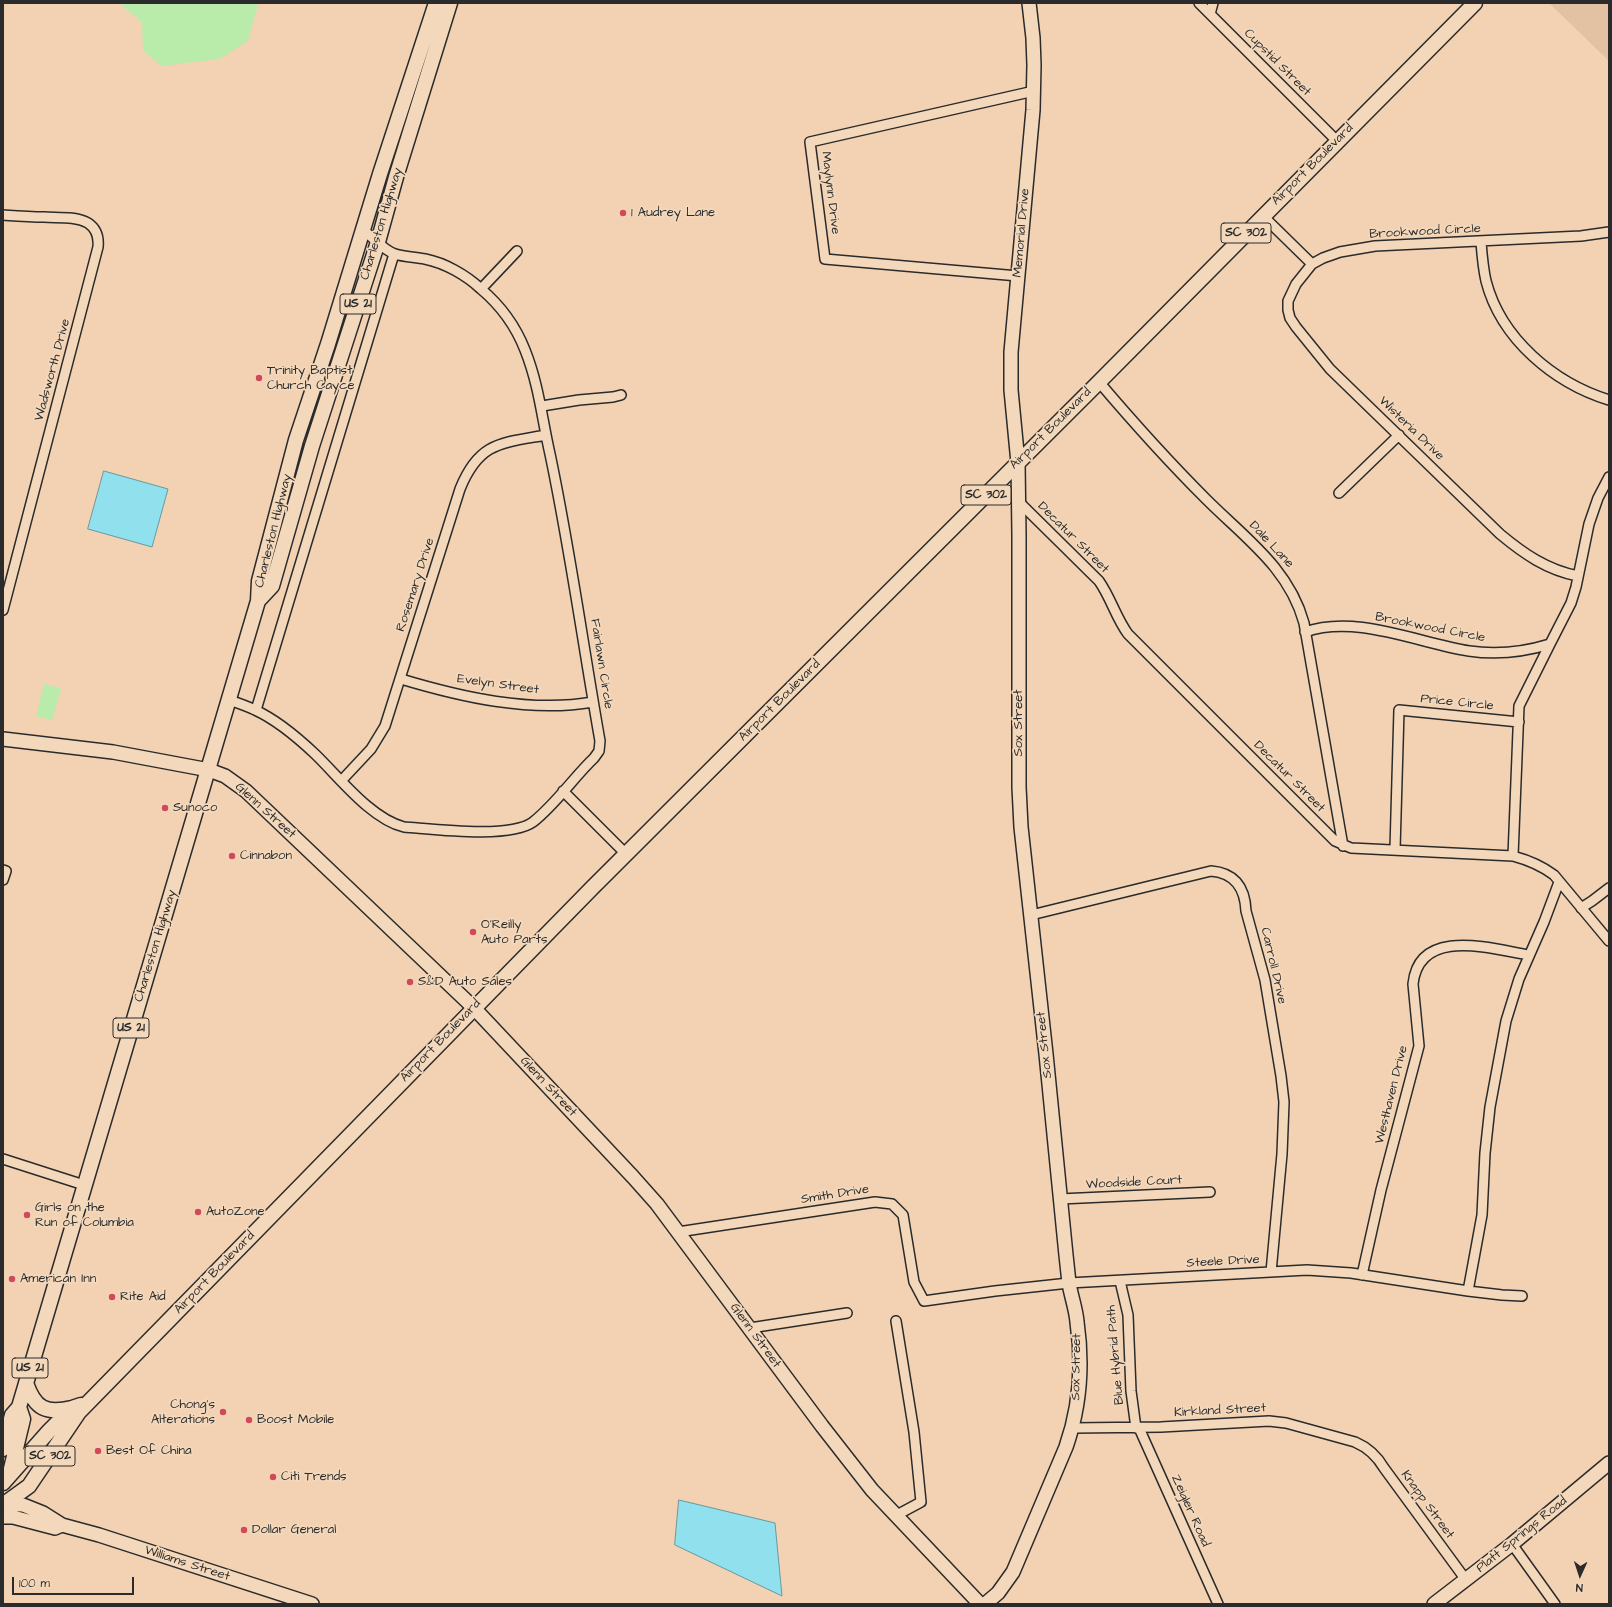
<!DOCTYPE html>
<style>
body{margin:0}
#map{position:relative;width:1612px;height:1607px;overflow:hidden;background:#f2d2b2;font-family:"Architects Daughter",sans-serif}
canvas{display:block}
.frame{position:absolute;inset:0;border:4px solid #2b2b2b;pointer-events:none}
.north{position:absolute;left:1560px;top:1555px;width:40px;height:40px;-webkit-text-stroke:3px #f4d8bb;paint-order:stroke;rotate:183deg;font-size:11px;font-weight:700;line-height:16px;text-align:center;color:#2b2b2b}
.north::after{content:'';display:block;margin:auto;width:14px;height:18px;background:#2b2b2b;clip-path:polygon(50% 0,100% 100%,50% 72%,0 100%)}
.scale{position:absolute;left:12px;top:1577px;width:122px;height:18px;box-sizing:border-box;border:2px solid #2b2b2b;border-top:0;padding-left:5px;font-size:12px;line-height:14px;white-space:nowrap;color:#2b2b2b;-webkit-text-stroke:3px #f4d8bb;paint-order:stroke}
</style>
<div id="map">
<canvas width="1612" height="1607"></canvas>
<div class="frame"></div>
<div class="north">N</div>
<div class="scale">100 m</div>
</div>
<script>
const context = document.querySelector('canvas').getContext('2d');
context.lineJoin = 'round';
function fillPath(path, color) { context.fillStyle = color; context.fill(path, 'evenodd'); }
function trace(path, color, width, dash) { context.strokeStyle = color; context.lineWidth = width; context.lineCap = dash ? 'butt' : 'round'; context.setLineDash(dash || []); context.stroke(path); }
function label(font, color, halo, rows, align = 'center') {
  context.font = font + ' "Architects Daughter",sans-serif'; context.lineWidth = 3.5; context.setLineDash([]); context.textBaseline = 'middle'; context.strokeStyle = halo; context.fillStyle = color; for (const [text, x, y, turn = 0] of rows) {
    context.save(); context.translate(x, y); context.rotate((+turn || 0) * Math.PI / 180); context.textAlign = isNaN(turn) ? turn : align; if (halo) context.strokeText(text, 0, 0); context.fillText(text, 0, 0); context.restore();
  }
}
fillPath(new Path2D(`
 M1549,3H1609V61Z`), '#e2c2a3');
fillPath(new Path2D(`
 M119,3H256L258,4L248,41L219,59L161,66L143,50L142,22Z
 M44,684L61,688L52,720L36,716Z`), '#b9ebab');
const water = new Path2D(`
 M104,471L168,489L152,547L88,529Z
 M679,1500L775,1523L782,1596L675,1545Z`);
fillPath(water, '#90e0ed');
trace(water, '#68989f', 1);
const street = new Path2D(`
 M1199,3L1337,141
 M1210,14L1213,3
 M3,215C17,216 30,217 44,217C58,218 75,216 88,223C97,229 99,237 98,247L3,610
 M1263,216L1312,264
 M1481,242C1482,255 1483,268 1486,281C1501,339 1554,383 1609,400
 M1018,276L825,259L810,142L1034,91
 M481,289L517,251
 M1099,382C1133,422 1169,462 1206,499C1245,538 1289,568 1304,623L1343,846
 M542,406L579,400L613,397L621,395
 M1339,493L1399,435
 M1018,501L1099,581C1111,598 1116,618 1128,634L1335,841L1351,848L1513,856C1528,860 1542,866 1554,875L1609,941
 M1578,576C1547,570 1524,554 1500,534L1330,369L1296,327L1290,318L1288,310V301L1296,284L1312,264L1323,258L1340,252L1375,246L1581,236L1609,232
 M1305,632C1356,614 1418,643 1469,651C1496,655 1524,652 1550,644L1571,603L1576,587L1589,524L1598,498L1609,477
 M401,679C461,697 530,713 593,702
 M229,700C238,703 247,706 255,710C277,720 297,737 315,754C339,777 371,819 404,827C433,829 510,839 533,822C556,804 573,778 594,758L599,751L600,741C583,645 570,549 550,454C542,419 539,385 525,350C516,327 500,305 481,289C466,275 445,263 425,259C415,257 404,257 395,254C383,250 373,237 363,230
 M256,710L394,254
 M342,780L371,749L385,726L460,489C479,442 501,443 546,435
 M563,791L626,854
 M1395,849L1399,710L1519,722
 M1513,856L1519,706L1550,644
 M3,870L6,871L3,880
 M1581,908L1592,901L1609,888
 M1031,915L1211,871C1235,873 1245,888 1246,911L1265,980L1281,1076L1284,1102L1282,1154L1271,1272
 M3,1159L84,1185
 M1060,1199L1210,1192
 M678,1232L875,1202L892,1204L903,1215L914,1282L924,1301L995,1291L1069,1283L1307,1270L1351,1273L1468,1291L1502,1295L1522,1296
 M1362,1275L1381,1190L1419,1046L1413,984C1419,926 1492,949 1529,955
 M1120,1281L1128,1315L1131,1391L1136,1428
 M1468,1291L1482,1215L1485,1153L1490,1107L1506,1021L1519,979L1544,922L1559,882
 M750,1328L847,1313
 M1073,1428L1161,1427L1269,1421L1286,1423L1355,1442C1369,1448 1377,1456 1384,1468L1466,1580
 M1139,1428L1218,1604
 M895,1516L921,1502L914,1432L896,1321
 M1512,1544L1555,1604`);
const secondary = new Path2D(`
 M3,739L113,752L209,770L225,776L246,791L474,1008L633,1177L657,1204L822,1426L872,1490L980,1604
 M3,1504L23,1505L43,1513L62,1525L99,1535L312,1604
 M3,1517H13L55,1528L62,1525
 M985,1604L998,1593L1013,1572L1066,1447C1080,1407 1083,1364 1077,1322C1076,1309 1071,1296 1069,1283C1068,1274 1067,1265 1066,1255L1046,1054L1021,827L1019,787V535L1018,463L1011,390V352L1033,110L1034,65L1033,38L1029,3
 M1434,1604L1512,1544L1609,1463`);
const primary = new Path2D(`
 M258,601L272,586L312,446L378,242L396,177L450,3
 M26,1383C35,1409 46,1414 72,1408
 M3,1449L12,1415L19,1407C98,1138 180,870 258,601L259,581L296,440L328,344L380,174L436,3
 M10,1473L23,1419L19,1407
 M3,1483L49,1431L72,1408L81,1405
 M4,1504L29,1486L79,1412L592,888L1099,382L1475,3`);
trace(street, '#2b2b2b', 12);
trace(secondary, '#2b2b2b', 16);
trace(primary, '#2b2b2b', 17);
trace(street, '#f4d8bb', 9);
trace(secondary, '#f4d8bb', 13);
trace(primary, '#f4d8bb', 14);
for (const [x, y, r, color] of [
 [623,213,4,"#d1495b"],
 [259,378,4,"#d1495b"],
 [165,808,4,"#d1495b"],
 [232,856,4,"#d1495b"],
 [473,932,4,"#d1495b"],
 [410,982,4,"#d1495b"],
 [198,1212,4,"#d1495b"],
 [27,1215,4,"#d1495b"],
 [12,1279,4,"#d1495b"],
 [112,1297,4,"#d1495b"],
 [223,1412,4,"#d1495b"],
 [249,1420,4,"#d1495b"],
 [98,1451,4,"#d1495b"],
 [273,1477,4,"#d1495b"],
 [244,1530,4,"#d1495b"]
]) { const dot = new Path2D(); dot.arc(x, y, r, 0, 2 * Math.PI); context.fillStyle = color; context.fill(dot); trace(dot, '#f4d8bb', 1.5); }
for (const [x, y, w] of [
 [1246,233,50],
 [358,304,36],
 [986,495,50],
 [131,1028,36],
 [30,1368,36],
 [50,1456,50]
]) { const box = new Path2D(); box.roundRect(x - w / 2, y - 10, w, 20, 3); context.fillStyle = '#f4d8bb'; context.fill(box); trace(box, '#2b2b2b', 1); }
label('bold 12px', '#2b2b2b', null, [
 ["SC 302",1246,233],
 ["US 21",358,304],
 ["SC 302",986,495],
 ["US 21",131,1028],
 ["US 21",30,1368],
 ["SC 302",50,1456]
]);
label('13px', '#2b2b2b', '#f4d8bb', [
 ["Cupstid Street",1277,63,45],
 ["Airport Boulevard",1313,165,-45],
 ["Maylynn Drive",830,193,83],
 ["Charleston Highway",382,224,-73],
 ["Brookwood Circle",1425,232,-3],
 ["Memorial Drive",1022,233,-85],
 ["Wadsworth Drive",53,370,-75],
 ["Airport Boulevard",1051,429,-45],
 ["Wisteria Drive",1411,429,44],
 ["Charleston Highway",274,531,-76],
 ["Decatur Street",1073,538,45],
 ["Dale Lane",1271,545,47],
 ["Rosemary Drive",416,585,-72],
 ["Brookwood Circle",1430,628,11],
 ["Fairlawn Circle",601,664,81],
 ["Evelyn Street",498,685,8],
 ["Airport Boulevard",780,701,-45],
 ["Price Circle",1457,703,6],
 ["Sox Street",1019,723,-90],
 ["Decatur Street",1289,777,45],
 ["Glenn Street",265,811,42],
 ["Charleston Highway",156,946,-73],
 ["Carroll Drive",1273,966,77],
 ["Airport Boulevard",441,1041,-46],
 ["Sox Street",1045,1045,-96],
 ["Glenn Street",548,1087,47],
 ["Westhaven Drive",1392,1095,-76],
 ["Woodside Court",1134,1183,-3],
 ["Smith Drive",835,1195,-9],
 ["Steele Drive",1223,1262,-3],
 ["Airport Boulevard",215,1273,-46],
 ["Glenn Street",755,1336,54],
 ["Blue Hybrid Path",1116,1355,-95],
 ["Sox Street",1077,1367,-89],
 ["Kirkland Street",1220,1411,-3],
 ["Knapp Street",1427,1505,54],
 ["Zeigler Road",1190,1511,66],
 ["Platt Springs Road",1522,1535,-39],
 ["Williams Street",187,1564,18]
]);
label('13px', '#2b2b2b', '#f4d8bb', [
 ["1 Audrey Lane",631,213],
 ["Trinity Baptist",267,371],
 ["Church Cayce",267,386],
 ["Sunoco",173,808],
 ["Cinnabon",240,856],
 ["O'Reilly",481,925],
 ["Auto Parts",481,940],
 ["S&D Auto Sales",418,982],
 ["Girls on the",35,1208],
 ["Run of Columbia",35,1223],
 ["AutoZone",206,1212],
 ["American Inn",20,1279],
 ["Rite Aid",120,1297],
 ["Chong's",215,1405,"right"],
 ["Alterations",215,1420,"right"],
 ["Boost Mobile",257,1420],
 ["Best Of China",106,1451],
 ["Citi Trends",281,1477],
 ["Dollar General",252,1530]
], 'left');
</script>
